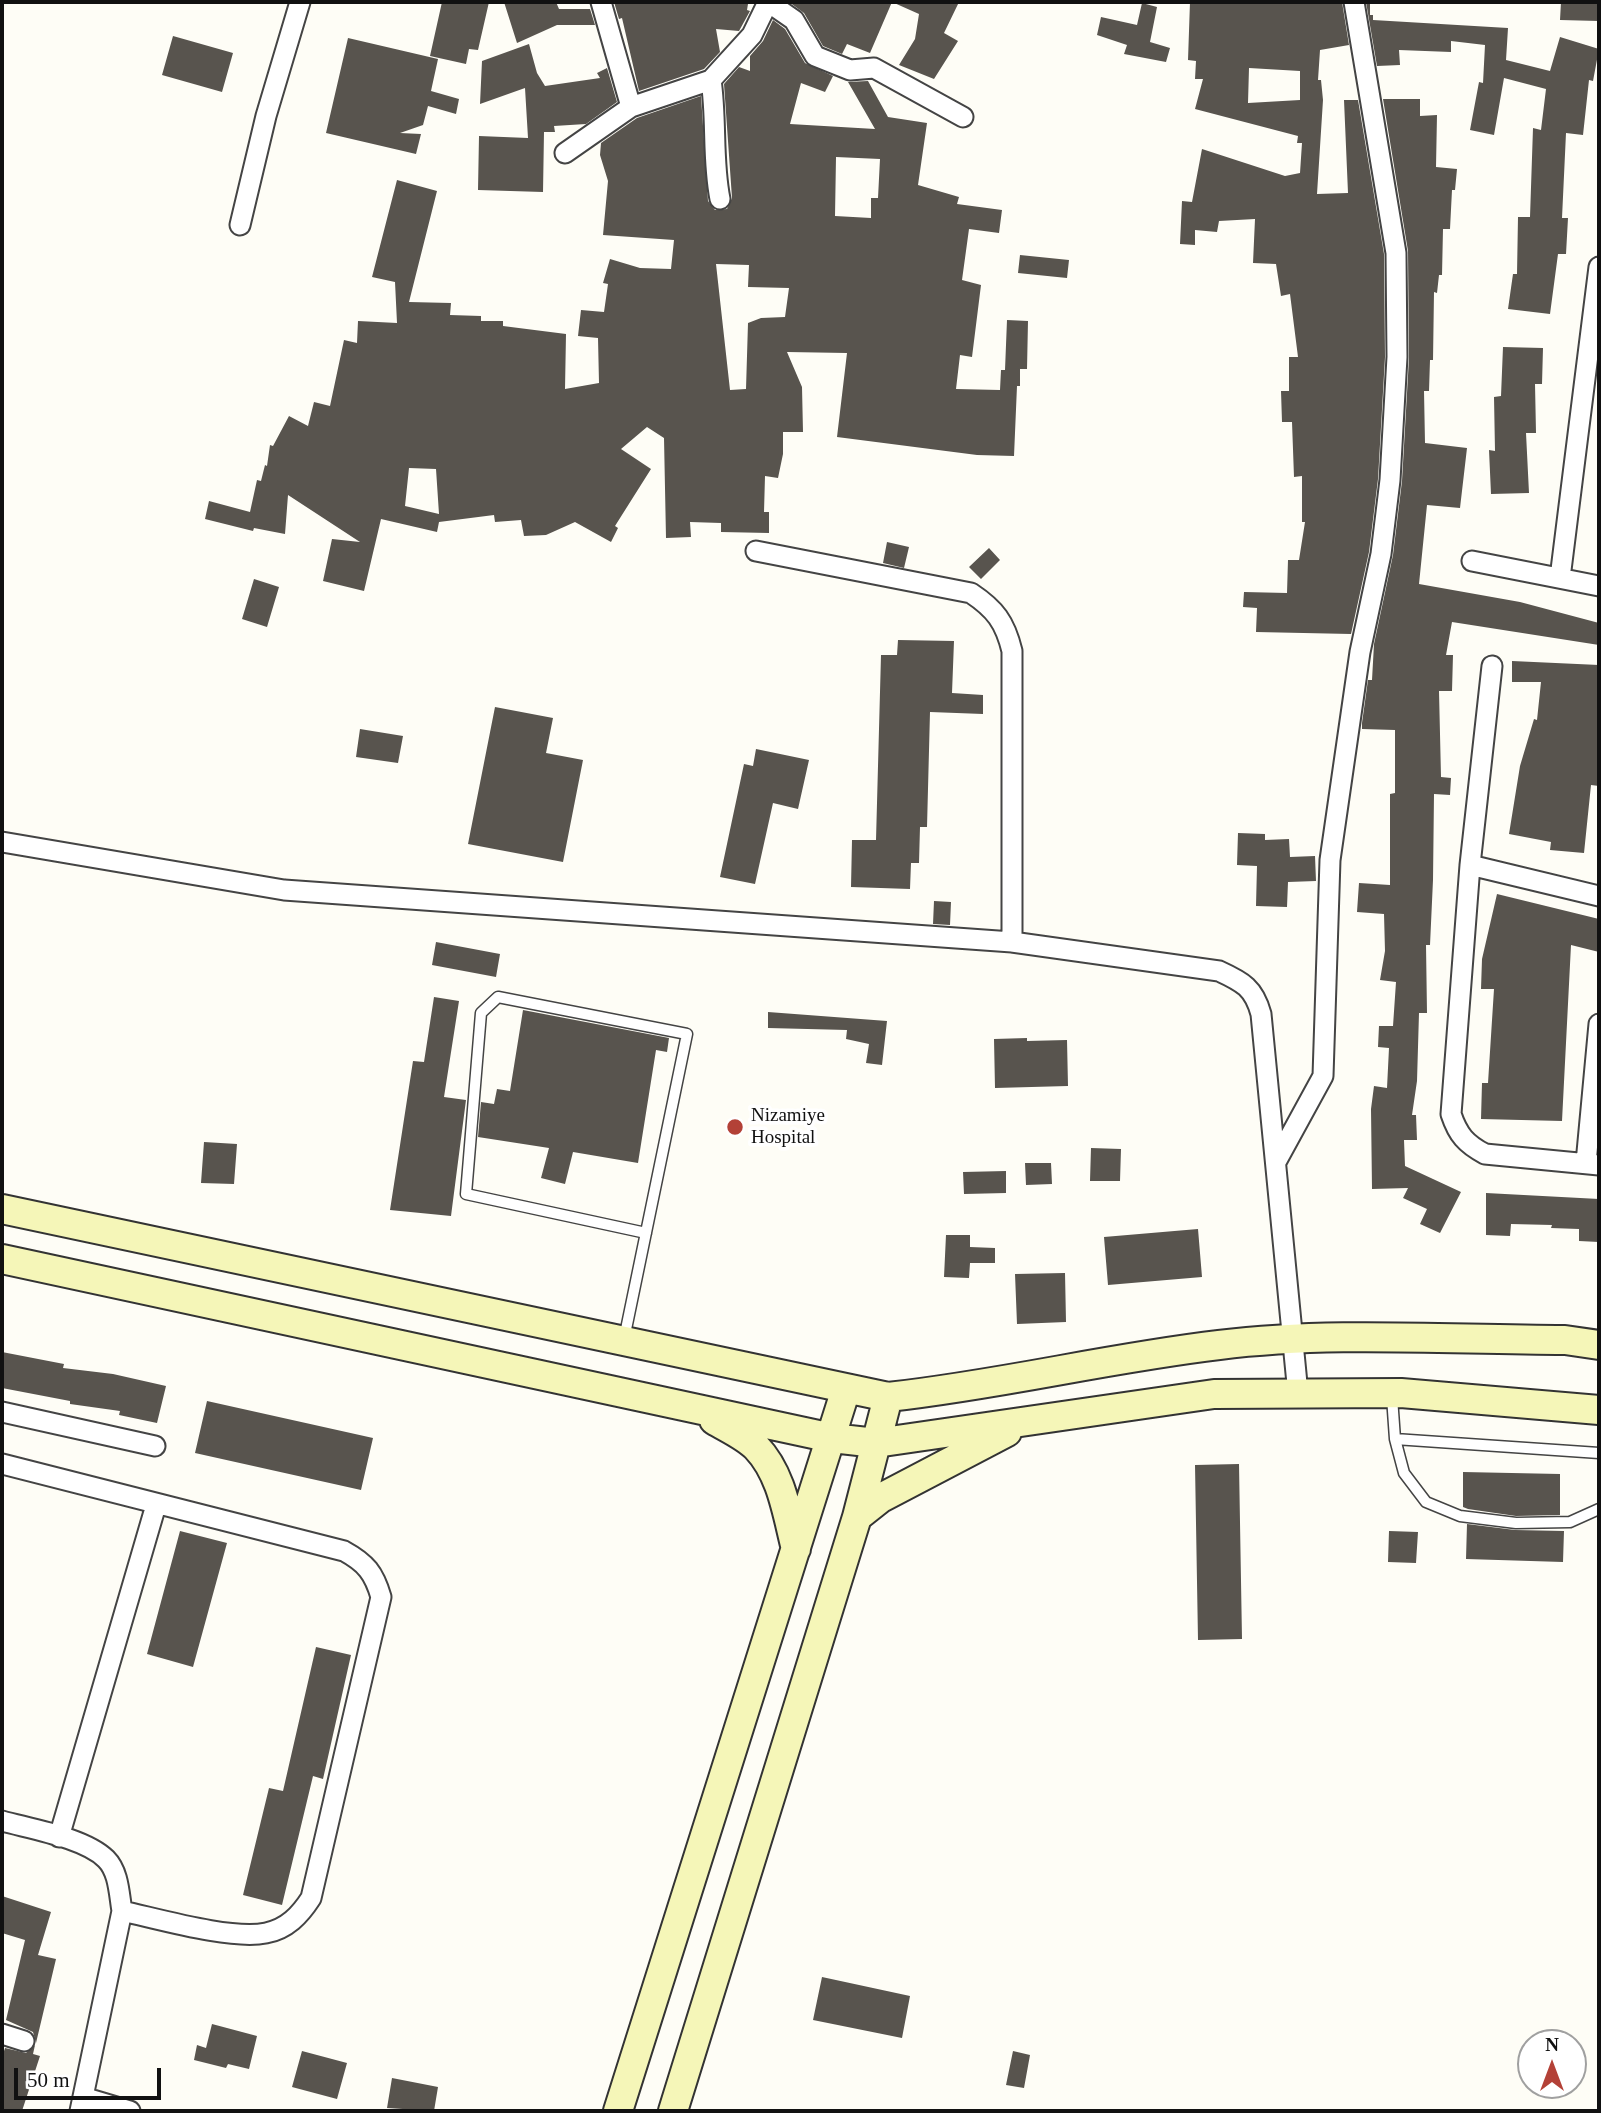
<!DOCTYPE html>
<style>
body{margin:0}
#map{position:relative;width:1601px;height:2113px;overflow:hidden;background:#fefdf6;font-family:Georgia,serif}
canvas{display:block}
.frame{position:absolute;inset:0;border:4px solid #111;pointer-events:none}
.north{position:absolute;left:1517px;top:2029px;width:70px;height:70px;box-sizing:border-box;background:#fff;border:2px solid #a0a0a0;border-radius:50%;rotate:0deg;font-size:19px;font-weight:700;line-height:28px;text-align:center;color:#111}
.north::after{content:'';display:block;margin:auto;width:24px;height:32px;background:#b34137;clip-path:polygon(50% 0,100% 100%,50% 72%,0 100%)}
.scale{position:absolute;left:14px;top:2068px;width:147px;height:32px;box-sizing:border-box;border:4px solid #111;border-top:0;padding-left:9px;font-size:21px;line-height:24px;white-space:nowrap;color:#111;-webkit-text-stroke:5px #fff;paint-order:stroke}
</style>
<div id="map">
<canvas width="1601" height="2113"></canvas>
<div class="frame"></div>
<div class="north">N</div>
<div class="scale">50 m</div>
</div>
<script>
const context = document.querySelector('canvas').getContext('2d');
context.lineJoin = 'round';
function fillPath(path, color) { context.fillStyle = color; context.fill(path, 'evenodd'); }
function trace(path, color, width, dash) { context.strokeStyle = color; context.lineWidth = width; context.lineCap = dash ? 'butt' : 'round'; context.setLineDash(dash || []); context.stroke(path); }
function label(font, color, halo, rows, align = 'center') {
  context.font = font + ' Georgia,serif'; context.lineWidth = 7; context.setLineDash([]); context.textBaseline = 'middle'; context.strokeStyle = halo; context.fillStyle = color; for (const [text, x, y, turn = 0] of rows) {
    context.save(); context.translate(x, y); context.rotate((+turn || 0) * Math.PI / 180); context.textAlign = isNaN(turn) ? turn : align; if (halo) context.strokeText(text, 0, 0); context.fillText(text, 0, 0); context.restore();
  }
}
fillPath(new Path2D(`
 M442,2H489L478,50L469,49L466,64L430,56Z
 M504,2H556L559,9H590L595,25H557L517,43Z
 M614,2H718L748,4L747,10L750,11L739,31L716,29L720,52L704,69L639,91L622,18L619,19Z
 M789,2H959L944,33L958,41L934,79L899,65L915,39L919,14L892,2L870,53L847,44L842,54L823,46L804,13Z
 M1190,2H1342L1349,45L1320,50L1318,80H1321L1323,100L1317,194L1348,193L1344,100H1358L1384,254L1385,357L1378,479L1369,552L1351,634L1256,632L1257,608L1243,607L1244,592L1287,593L1288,560H1299L1305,522H1302V476L1294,477L1292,422H1282L1281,391H1289V357H1298L1290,294L1281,296L1276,264L1253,263L1255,219L1219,221L1217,232L1195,230V245L1180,244L1182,201L1192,202L1202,149L1285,176L1300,173L1302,143H1297L1298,136L1195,109L1203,79H1195L1196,61L1188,60ZM1249,68L1300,71V100L1248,103Z
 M1366,2H1370V15H1373V20L1508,28L1506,60L1550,71L1560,37L1599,49L1593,81L1589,80L1583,135L1566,133L1562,218H1568L1566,254H1558L1550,314L1508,309L1513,274H1517L1518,217H1530L1533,128L1541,130L1546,89L1504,78L1494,135L1470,130L1479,82L1483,83L1485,45L1451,41V52L1399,50L1400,65L1377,66Z
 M1561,2H1599V21L1560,20Z
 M1142,3L1157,7L1150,42L1170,48L1166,62L1124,54L1127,45L1097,35L1101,17L1137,25Z
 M773,20L785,29L805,63L833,76L825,92L801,83L790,124L875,129L848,82L868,81L888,117L927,123L918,185L959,197L957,204L1002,210L999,233L969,229L962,280L981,285L972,357L960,355L956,389L1000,390L1001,370H1005L1007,320L1028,321L1027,369H1020V386H1017L1014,456L977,455L837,437L847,353L787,352L802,387L803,432H783V454L778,478L765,476L764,512H769V533L721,532V523L690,522L691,537L666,538L664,438L647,427L621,449L651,469L615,526L618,528L611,542L575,522L546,535L524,536L521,520L495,522L494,515L439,522L437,532L381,519L364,591L323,581L332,539L360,542L288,495L285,534L254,528L253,531L205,519L209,501L250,512L257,480L261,481L265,465L267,466L270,445L273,446L289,416L308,426L314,402L330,406L344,340L357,343L358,321L397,323L395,282L372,277L397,180L437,191L409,302L451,303L450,315L481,316V321H503V326L566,334L565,389L599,383L598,338L578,336L581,310L604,312L608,284L603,283L610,259L640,268L671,269L674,240L603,235L608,181L600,155L601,143L637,118L701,96L708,201L715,210L727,209L732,198L724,84L739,67L750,71V56L763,41ZM836,157L880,159L878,198H871V218L835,216ZM716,264L749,265L748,287L789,288L785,317L761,318L748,323L746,389L730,390ZM409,468L436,469L439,514L405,506Z
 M173,36L233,53L222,92L162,75Z
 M348,38L438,59L431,91L459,99L456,114L428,106L423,125L400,133L421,134L416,154L326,133Z
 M529,44L537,73L545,86L600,78L597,73L607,68L617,102L586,124L554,126L555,132H544L543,192L478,190L479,136L528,138L525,88L480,104L482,61Z
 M1383,99H1420V116L1437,115L1436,167L1457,169L1455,190H1452L1450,229H1443L1442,275H1439L1437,293L1434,292L1433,360H1430L1429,391H1424L1425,443L1467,448L1460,508L1427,505L1419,584L1520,602L1599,623V645L1452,622L1446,655H1453L1452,691H1439L1441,777L1451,778L1450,795L1434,794L1433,880L1430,945H1426L1427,1013H1419L1417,1081L1412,1115H1416L1417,1140H1404L1405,1166L1461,1192L1440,1233L1420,1224L1427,1209L1403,1198L1408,1188L1372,1189L1371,1109L1374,1086L1387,1088L1389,1048L1378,1047L1379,1026H1393L1396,982L1380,980L1385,951L1384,914L1357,912L1359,883L1390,885V794L1395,793V730L1362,729V723L1368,680H1372L1374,644L1393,555L1402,481L1409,358L1408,251Z
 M1020,255L1069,260L1067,278L1018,273Z
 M1503,347L1543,348L1542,384H1535L1536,433H1526L1529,493L1491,494L1489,450L1495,451L1494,397L1501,396Z
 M887,542L909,547L904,568L883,563Z
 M989,548L1000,560L981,579L969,567Z
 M254,579L279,587L267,627L242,619Z
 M898,640L954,641L952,693L983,695V714L930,712L927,827H920L919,863H911L910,889L851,887L852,840H876L881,655H897Z
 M1512,661L1599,665V786L1591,785L1584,853L1550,850L1551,842L1509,834L1520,766L1534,719L1537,720L1541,682H1512Z
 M495,707L553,718L546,753L583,760L563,862L468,844Z
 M360,729L403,736L398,763L356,757Z
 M756,749L809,760L798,809L773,803L755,884L720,877L744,764L753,766Z
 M1238,833L1265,834V840L1289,839L1290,857L1315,856L1316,881L1288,882L1287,907L1256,906L1257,866L1237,865Z
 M1497,894L1599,919V952L1571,945L1562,1121L1481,1119L1482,1083H1488L1494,989H1481L1482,959Z
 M934,901L951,902L950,925L933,924Z
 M436,942L500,954L496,977L432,965Z
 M434,997L459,1001L444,1097L466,1100L451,1216L390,1210L413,1061L424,1062Z
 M523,1010L669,1038L667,1052L656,1050L638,1163L573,1152L565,1184L541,1178L549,1148L478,1137L481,1102L494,1104L497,1089L510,1091Z
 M768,1012L887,1021L882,1065L866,1063L869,1044L846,1039L847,1030L768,1028Z
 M1027,1038V1041L1067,1040L1068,1086L995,1088L994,1039Z
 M204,1142L237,1144L234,1184L201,1183Z
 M1091,1148L1121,1149L1120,1181H1090Z
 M1025,1163H1051L1052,1184L1026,1185Z
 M1006,1171V1193L964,1194L963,1172Z
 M1486,1193L1599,1199V1242L1579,1241V1229L1551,1228L1552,1225L1511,1224L1510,1236L1486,1235Z
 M1198,1229L1202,1277L1108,1285L1104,1237Z
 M946,1235H970V1247L995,1248V1263H970L969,1278L944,1277Z
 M1065,1273L1066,1322L1017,1324L1015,1274Z
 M2,1352L64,1364L63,1368L113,1374L166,1386L157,1423L119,1415L120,1411L70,1404V1401L2,1388Z
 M207,1401L373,1438L361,1490L195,1453Z
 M1239,1464L1242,1639L1198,1640L1195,1465Z
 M1463,1472L1560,1474V1515L1516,1516L1468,1509L1463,1507Z
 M1467,1524L1515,1530L1564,1531L1563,1562L1466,1559Z
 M180,1531L227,1543L193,1667L147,1654Z
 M1389,1531L1418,1532L1416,1563L1388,1562Z
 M316,1647L351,1655L323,1779L313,1776L282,1905L243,1895L269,1788L283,1791Z
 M2,1896L51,1912L38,1955L56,1959L36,2043L33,2032L6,2020L25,1940L2,1933Z
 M822,1977L910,1996L902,2038L813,2020Z
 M212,2024L257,2036L249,2069L228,2064L226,2068L194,2060L197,2045L206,2048Z
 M35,2045L33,2054L40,2056L22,2111H2V2057L5,2048L26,2053Z
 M302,2051L347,2063L337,2099L292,2087Z
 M1013,2051L1030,2055L1024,2088L1006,2085Z
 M392,2078L438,2087L434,2111L387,2108Z`), '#58544e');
const lane = new Path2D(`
 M624,1339L687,1034L498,997L481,1013L466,1194L646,1233
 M1392,1397L1395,1439L1404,1473L1426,1502L1460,1516L1516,1523L1570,1522L1599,1509
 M1395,1439L1599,1453`);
const street = new Path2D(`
 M601,2L631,107L711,80L752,35L768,2
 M768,2L794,20L815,56L850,70L874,68L963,117
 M711,80C717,120 712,160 720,199
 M565,153L631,107
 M240,225L266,116L300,2
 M756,551L971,593C995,609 1005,622 1012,651V942L1219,971C1243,982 1254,988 1261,1014L1298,1394
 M1472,561L1599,586
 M1560,578L1599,267
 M1492,666L1470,865L1451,1114C1458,1135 1466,1144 1485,1154L1599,1165
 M2,842L284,890L1012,942
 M1470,865L1599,896
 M1276,1162L1323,1076L1330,860L1360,652L1381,554L1390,480L1397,357L1396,253L1354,2
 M1586,1163L1599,1024
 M2,1412L155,1446
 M2,1464L344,1551C366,1563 374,1573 381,1597L311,1898C300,1915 287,1929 266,1933C231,1940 159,1919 122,1911
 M2,1821C31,1829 85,1838 106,1859C119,1872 119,1894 122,1911L80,2111
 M59,1837L156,1505
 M2,2034L24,2041
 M83,2097L130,2111`);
const secondary = new Path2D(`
 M2,1209L888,1397C999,1385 1108,1358 1219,1345C1333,1331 1451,1340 1565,1340L1599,1345
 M2,1259L832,1438L876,1443L1214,1394L1401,1393L1599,1410
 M714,1420C727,1428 745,1436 756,1447C782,1474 787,1514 796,1549
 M857,1517L881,1498L1007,1432
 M618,2111L846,1389
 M673,2111L857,1517L888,1397`);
trace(lane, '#444', 13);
trace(street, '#444', 23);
trace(secondary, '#333', 32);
trace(lane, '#fff', 10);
trace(street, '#fff', 19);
trace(secondary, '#f5f6b8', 28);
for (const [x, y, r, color] of [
 [735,1127,9,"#b34137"]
]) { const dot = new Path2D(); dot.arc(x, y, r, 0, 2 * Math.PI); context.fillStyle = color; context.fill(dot); trace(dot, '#fff', 2.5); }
label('19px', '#111', '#fff', [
 ["Nizamiye",751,1116],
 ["Hospital",751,1138]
], 'left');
</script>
